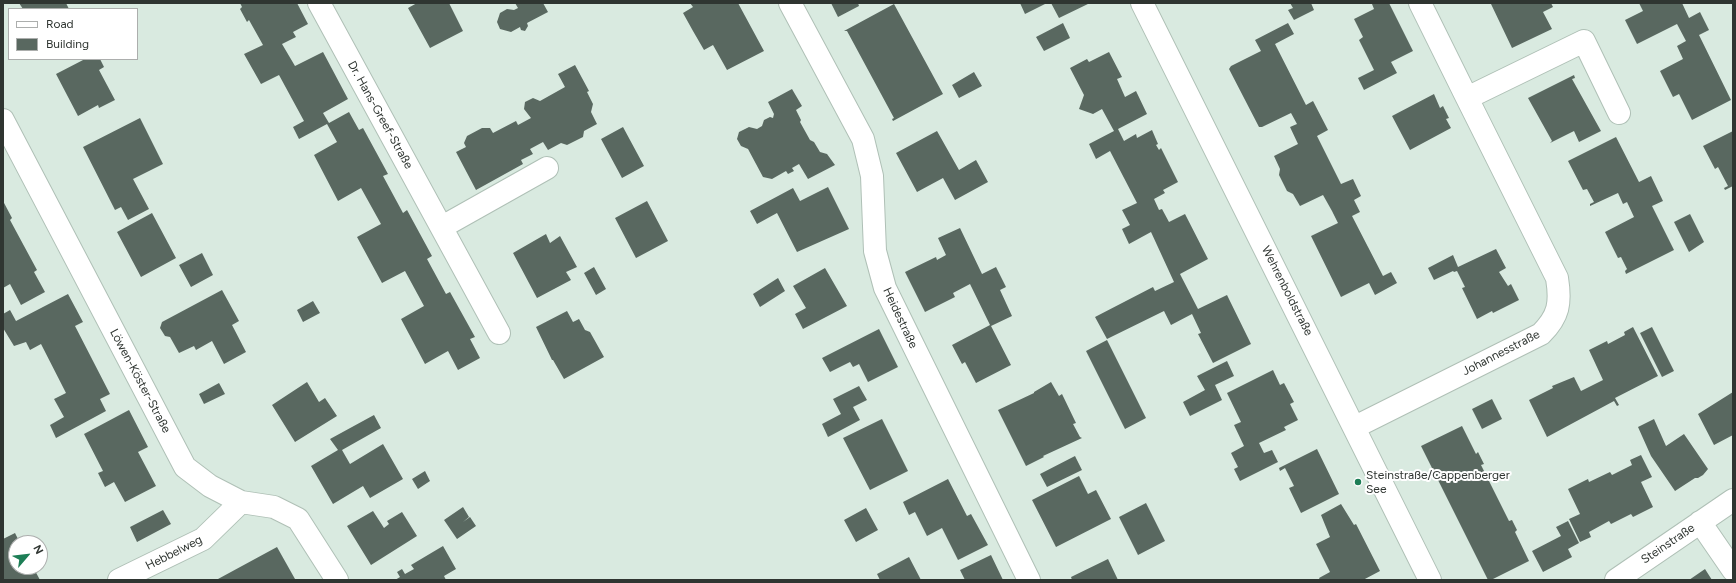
<!DOCTYPE html>
<meta charset="utf-8">
<style>
body{margin:0}
#map{position:relative;width:1736px;height:583px;overflow:hidden;background:#d9eae0;font-family:Figtree,sans-serif}
canvas{display:block}
.frame{position:absolute;inset:0;border:4px solid #2f3531;pointer-events:none}
.legend{position:absolute;left:8px;top:8px;width:130px;height:52px;box-sizing:border-box;background:#fff;border:1px solid #acaead;margin:0;padding:5px 7px;list-style:none;font-size:12px;color:#2f3531}
.legend li{display:flex;align-items:center;gap:8px;height:20px}
.legend b{width:20px;border:1px solid #acaead}
.north{position:absolute;left:8px;top:535px;width:40px;height:40px;box-sizing:border-box;background:#fff;border:1px solid #acaead;border-radius:50%;rotate:62deg;font-size:11px;font-weight:700;line-height:16px;text-align:center;color:#2f3531}
.north::after{content:'';display:block;margin:auto;width:14px;height:18px;background:#1d7e56;clip-path:polygon(50% 0,100% 100%,50% 72%,0 100%)}
</style>
<div id="map">
<canvas width="1736" height="583"></canvas>
<div class="frame"></div>
<ul class="legend">
<li><b style="height:5px;background:#fff"></b>Road</li>
<li><b style="height:11px;background:#596860"></b>Building</li>
</ul>
<div class="north">N</div>
</div>
<script>
const context = document.querySelector('canvas').getContext('2d');
context.lineJoin = 'round';
function fillPath(path, color) { context.fillStyle = color; context.fill(path, 'evenodd'); }
function trace(path, color, width, dash) { context.strokeStyle = color; context.lineWidth = width; context.lineCap = dash ? 'butt' : 'round'; context.setLineDash(dash || []); context.stroke(path); }
function label(font, color, halo, rows, align = 'center') {
  context.font = font + ' Figtree,sans-serif'; context.lineWidth = 4; context.setLineDash([]); context.textBaseline = 'middle'; context.strokeStyle = halo; context.fillStyle = color; for (const [text, x, y, turn = 0] of rows) {
    context.save(); context.translate(x, y); context.rotate((+turn || 0) * Math.PI / 180); context.textAlign = isNaN(turn) ? turn : align; if (halo) context.strokeText(text, 0, 0); context.fillText(text, 0, 0); context.restore();
  }
}
fillPath(new Path2D(`
 M19,3H66L69,9H23Z
 M240,3H297L308,24L293,32L296,37L282,44L295,66L323,52L348,99L323,113L329,123L349,112L359,130L363,128L388,174L383,176L403,213L407,210L432,256L427,259L446,294L450,292L475,337L470,339L480,358L458,370L448,351L425,364L401,319L424,306L405,271L382,283L357,237L381,224L361,188L338,201L314,155L337,142L327,124L299,139L293,127L304,121L279,75L261,84L244,54L263,45L249,20L247,22L240,9L242,7Z
 M417,3H449L463,31L430,48L408,8Z
 M515,3H543L548,12L527,23L528,26L525,31L521,30L520,27L511,32L500,29L497,22L500,13L507,9L514,10L518,8Z
 M690,3H738L764,51L727,70L713,45L704,50L693,31L683,13L693,7Z
 M831,3H858L859,6L838,17Z
 M1020,3H1047L1025,14Z
 M1051,3H1090L1059,18Z
 M1290,3H1311L1314,10L1294,20L1288,10L1293,8Z
 M1374,3H1389L1413,51L1391,62L1397,73L1364,90L1358,78L1374,70L1359,40L1363,37L1354,19L1374,9L1372,4Z
 M1493,3H1551L1553,7L1543,12L1552,29L1512,48L1491,4Z
 M1639,3H1682L1689,18L1700,12L1709,30L1699,35L1731,100L1692,120L1679,94L1673,97L1660,71L1683,59L1677,46L1686,41L1677,24L1637,44L1625,20L1643,11Z
 M894,4L943,94L893,121L892,119L894,118L847,31H844Z
 M1063,23L1070,38L1044,51L1036,37Z
 M1288,23L1294,34L1275,44L1306,105L1313,101L1328,130L1317,136L1341,184L1353,179L1361,196L1354,200L1360,212L1352,216L1383,276L1391,272L1397,283L1375,295L1369,283L1341,297L1311,236L1338,223L1332,211L1323,195L1300,206L1293,194L1287,191L1279,175L1280,169L1274,156L1298,144L1290,127L1297,124L1291,113L1262,127H1259L1229,69L1231,66L1261,51L1255,40Z
 M1109,52L1122,77L1117,79L1125,97L1136,91L1147,114L1118,129L1124,141L1136,134L1137,138L1152,130L1158,144L1156,145L1159,150L1161,148L1178,182L1163,190L1165,193L1154,199L1159,210L1162,209L1169,222L1185,214L1208,259L1180,274L1182,278L1198,309L1227,295L1251,344L1213,363L1198,334L1201,333L1192,314L1171,325L1164,311L1107,339L1095,317L1153,287L1155,291L1174,282L1151,232L1129,244L1122,229L1130,225L1122,210L1137,203L1110,151L1096,159L1089,144L1114,131L1102,109L1093,114L1079,109L1084,95L1070,68L1087,59L1089,62Z
 M85,59H100L104,67L99,70L115,100L99,108L98,105L78,116L56,74Z
 M575,65L589,91L587,92L593,104L591,112L597,124L584,131L583,137L567,145L561,143L548,150L543,142L530,149L533,154L521,160L523,164L476,190L456,152L466,147L464,143L467,136L482,128H490L493,133L516,121L518,125L531,118L524,109L525,102L533,98L540,101L565,87L558,74Z
 M974,72L982,86L959,98L952,85Z
 M1574,75L1575,78L1572,79L1601,131L1579,142L1574,131L1550,143L1552,141L1528,98Z
 M792,89L802,106L796,110L801,120L800,122L810,140L814,142L820,152L827,154L835,165L808,179L799,164L792,168L794,171L788,174L786,171L772,179L763,177L748,149L741,146L737,139L739,132L749,127L757,129L762,126L764,120L770,117L773,118L774,114L768,102Z
 M1434,94L1440,108L1443,106L1449,118L1446,119L1451,128L1410,150L1392,116Z
 M140,118L163,164L133,179L149,209L128,220L121,207L115,210L83,147Z
 M623,127L644,166L622,178L601,139Z
 M937,131L959,170L976,160L988,182L955,200L943,178L917,192L896,153Z
 M1733,131V186L1725,190L1724,188L1728,186L1718,167L1715,169L1703,146Z
 M1616,137L1639,182L1651,176L1663,201L1652,206L1674,250L1626,274L1625,271L1627,269L1621,257L1618,258L1605,232L1634,217L1627,202L1623,204L1618,193L1590,206V204L1594,202L1587,189L1583,190L1568,161Z
 M828,187L849,229L797,252L777,213L757,224L750,211L793,188L800,201Z
 M3,201L12,218L10,220L37,270L34,272L45,292L21,305L10,284L3,288Z
 M647,201L668,241L636,258L615,218Z
 M152,213L176,258L141,277L117,232Z
 M1690,214L1704,242L1689,252L1674,222Z
 M960,228L982,274L996,267L1006,287L1000,290L1012,316L991,326L1011,365L976,383L965,362L962,364L952,345L990,325L970,284L953,293L955,297L925,312L905,272L936,257L937,260L946,255L938,238Z
 M546,234L550,243L560,236L577,267L566,272L571,280L537,298L513,253Z
 M1496,249L1506,268L1499,272L1508,286L1511,284L1519,300L1493,313L1492,311L1477,319L1462,288L1465,287L1457,271L1454,272L1453,271L1434,280L1428,268L1453,255L1458,267Z
 M202,253L213,275L191,287L179,265Z
 M594,267L606,289L596,295L584,273Z
 M825,268L847,306L803,329L795,314L806,308L793,286Z
 M778,278L785,291L760,307L753,294Z
 M222,290L239,321L232,325L246,352L224,364L212,341L196,350L194,346L179,353L170,337L165,336L160,328L162,322Z
 M68,294L83,322L75,326L110,394L100,399L106,411L56,438L50,425L64,417L54,399L66,393L41,344L30,350L26,342L14,346L3,328V314L10,310L16,321Z
 M313,301L320,313L303,322L297,310Z
 M567,311L573,322L579,319L585,330L590,332L604,357L564,379L553,360H552L536,327Z
 M1633,327L1658,376L1615,398L1619,405L1617,406L1614,401L1547,437L1529,400L1553,388L1552,386L1574,377L1581,391L1603,380L1589,350L1607,341L1608,344L1625,335L1624,332Z
 M1652,327L1674,371L1662,377L1640,333Z
 M879,329L898,367L868,382L859,364L853,367L850,362L830,372L822,358Z
 M1107,340L1146,418L1125,429L1086,351Z
 M1227,361L1234,376L1215,385L1222,400L1190,416L1183,402L1205,390L1197,376Z
 M1273,370L1280,385L1284,383L1294,402L1290,404L1298,420L1284,427L1286,430L1259,443L1264,453L1272,450L1278,462L1240,481L1234,469L1238,467L1231,453L1244,446L1234,425L1241,422L1227,393Z
 M307,382L319,402L325,398L337,416L295,442L272,405Z
 M1051,382L1059,396L1062,394L1076,423L1073,424L1080,437L1082,438L1043,456L1044,457L1026,466L998,410L1034,393V392Z
 M219,383L225,394L204,404L199,394Z
 M859,386L867,400L853,407L860,420L828,437L822,424L841,414L833,399Z
 M1733,392V435L1714,445L1698,414Z
 M1492,399L1502,419L1482,429L1472,409Z
 M129,410L148,447L138,452L156,486L125,502L114,482L105,487L98,473L103,471L84,434Z
 M374,415L381,428L342,450L350,464L383,444L403,479L370,498L363,486L333,504L311,466L338,450L330,439Z
 M882,419L908,471L870,490L843,438Z
 M1654,419L1666,446L1684,434L1708,469L1703,475L1698,478H1695L1675,491L1651,456L1638,427Z
 M1462,426L1476,454L1478,452L1484,464L1481,465L1509,521L1512,520L1517,530L1515,532L1529,561L1491,580H1488L1421,446Z
 M1317,449L1339,494L1301,513L1289,488L1294,486L1285,468L1280,471L1279,468Z
 M1641,455L1652,477L1641,482L1653,507L1633,517L1631,514L1611,524L1609,521L1589,532L1591,537L1580,542L1569,519L1580,514L1568,489L1588,479L1589,482L1610,472L1612,475L1632,465L1630,460Z
 M1075,456L1082,470L1047,487L1040,474Z
 M425,471L430,481L418,489L412,479Z
 M1079,476L1088,494L1096,490L1111,519L1056,547L1032,500Z
 M948,479L967,516L971,514L988,545L958,560L942,528L927,536L915,512L909,515L903,502Z
 M1146,503L1165,541L1138,555L1119,517Z
 M1341,504L1354,525L1356,524L1380,571L1363,580H1320L1319,578L1330,572L1316,544L1330,537L1321,515Z
 M463,507L469,517L463,522L470,517L476,526L457,539L444,520Z
 M866,508L878,530L856,542L844,520Z
 M163,510L171,524L137,542L130,527Z
 M373,511L384,528L389,524L387,521L402,512L417,536L371,565L347,526Z
 M1568,521L1579,543L1568,549L1572,557L1543,572L1532,551L1561,536L1556,527Z
 M15,533L20,543H16V567H33L40,580H3V539Z
 M443,546L456,569L444,576L446,580H395L400,577L397,572L402,569L405,574L414,569L411,565Z
 M277,547L295,579L218,580V579Z
 M991,555L1003,580H965L960,570Z
 M909,557L921,580H880L877,574Z
 M1108,559L1118,580H1072L1071,577Z
 M1705,569L1712,580H1689Z`), '#596860');
const minor = new Path2D(`
 M319,3L499,333
 M790,3L863,139L872,176L875,251L885,288L1029,580
 M1420,3L1467,98
 M3,120L185,467L210,486L241,502L274,507L298,519L337,580
 M442,227L547,168
 M1355,427L1541,334C1559,316 1561,303 1557,278L1467,98L1584,41L1619,113
 M1700,522L1733,570
 M119,580L203,539L241,502
 M1616,580L1733,500`);
const tertiary = new Path2D(`
 M1142,3L1430,580`);
trace(minor, '#afc0b6', 24);
trace(tertiary, '#afc0b6', 24);
trace(minor, '#fff', 22);
trace(tertiary, '#fff', 22);
for (const [x, y, r, color] of [
 [1358,482,4,"#1d7e56"]
]) { const dot = new Path2D(); dot.arc(x, y, r, 0, 2 * Math.PI); context.fillStyle = color; context.fill(dot); trace(dot, '#fff', 1.5); }
label('12px', '#2f3531', '#fff', [
 ["Dr. Hans-Greef-Straße",380,115,61],
 ["Wehrenboldstraße",1287,291,63],
 ["Heidestraße",900,318,65],
 ["Johannesstraße",1501,353,-27],
 ["Löwen-Köster-Straße",140,381,62],
 ["Steinstraße",1668,544,-34],
 ["Hebbelweg",174,553,-27]
]);
label('12px', '#2f3531', '#fff', [
 ["Steinstraße/Cappenberger",1366,475],
 ["See",1366,489]
], 'left');
</script>
